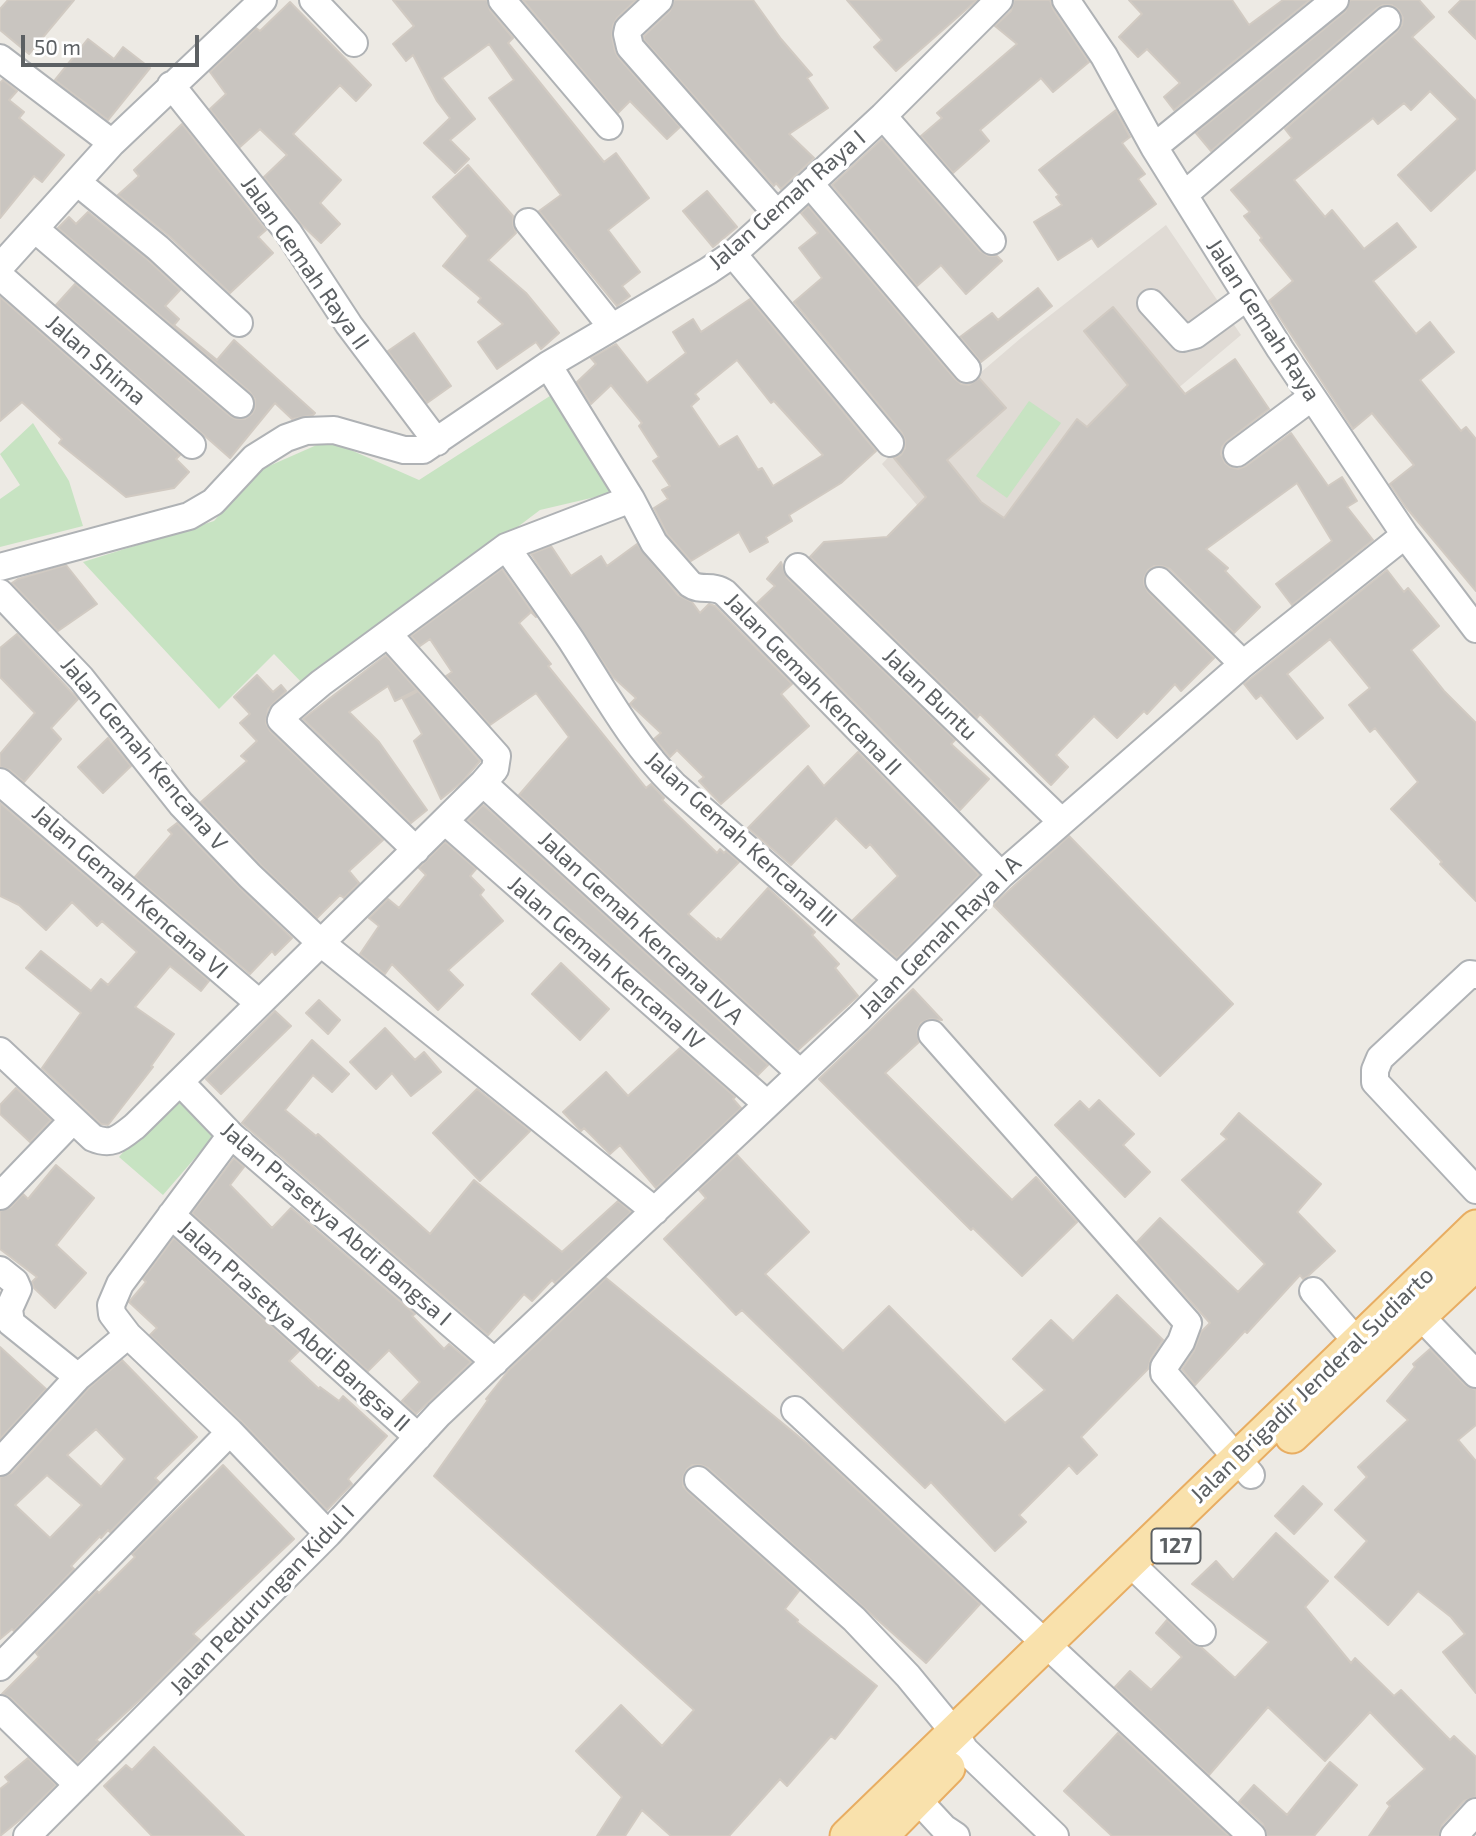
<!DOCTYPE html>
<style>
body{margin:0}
#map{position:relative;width:1476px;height:1836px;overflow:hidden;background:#edeae4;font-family:"Exo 2",sans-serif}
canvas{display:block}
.scale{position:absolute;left:21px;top:35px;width:178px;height:32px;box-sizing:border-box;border:4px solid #5c6063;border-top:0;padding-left:9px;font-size:21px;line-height:24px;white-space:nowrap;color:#5c6063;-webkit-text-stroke:5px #fff;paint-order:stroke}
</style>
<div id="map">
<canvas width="1476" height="1836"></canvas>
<div class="scale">50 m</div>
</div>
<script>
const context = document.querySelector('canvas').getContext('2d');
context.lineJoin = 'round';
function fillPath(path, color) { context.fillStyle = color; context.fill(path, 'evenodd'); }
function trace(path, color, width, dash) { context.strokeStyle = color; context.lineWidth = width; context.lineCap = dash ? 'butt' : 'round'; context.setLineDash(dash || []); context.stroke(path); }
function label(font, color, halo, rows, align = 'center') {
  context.font = font + ' "Exo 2",sans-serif'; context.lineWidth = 7; context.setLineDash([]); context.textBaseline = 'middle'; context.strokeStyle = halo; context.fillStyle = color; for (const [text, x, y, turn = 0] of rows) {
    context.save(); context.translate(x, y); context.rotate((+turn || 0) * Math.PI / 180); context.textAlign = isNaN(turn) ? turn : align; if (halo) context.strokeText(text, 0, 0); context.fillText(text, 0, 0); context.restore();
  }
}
fillPath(new Path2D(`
 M1166,225L1241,335L1118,439L1045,537L923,512L882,464L917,427L1021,338Z`), '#e0dbd5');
fillPath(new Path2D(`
 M553,394L621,491L540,510L306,687L274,654L219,709L83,562L214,521L260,470L328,440L419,480Z
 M1029,401L1061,423L1007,498L976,476Z
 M33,423L69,481L83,526L0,547V499L20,485L0,454Z
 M176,1091L220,1129L163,1195L119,1157Z`), '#c7e3c2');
const building = new Path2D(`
 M8,0H74L29,54L0,30V9Z
 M393,0H487L490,10L513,38L508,43L604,162L616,153L649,198L608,230L640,272L622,286L630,296L617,306L539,211L561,195L489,98L514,80L489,44L442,78L475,119L450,140L469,159L455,173L424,143L450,118L437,101L413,55L406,61L393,44L414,26Z
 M523,0H636L617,18L613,25L612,37L615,51L618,57L680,127L667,139L630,101L618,113Z
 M674,0H753L781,39L812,75L807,78L828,108L789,134L814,158L781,189L776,183L774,186L644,40V36L670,11Z
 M847,0H977L896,71L874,47L882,40Z
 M1014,0H1050L1053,9L1089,62L1053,92L1041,78L980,130L989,141L953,173L921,136L942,118L937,113L1017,44L995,26L1011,11Z
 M1129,0H1232L1249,25L1283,0H1310L1174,110L1164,97L1180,83L1147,49L1138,57L1119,37L1142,14Z
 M1350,0H1419L1434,17L1412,37L1476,101V169L1431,211L1398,175L1458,119L1430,91L1411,110L1404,103L1378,124L1373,118L1294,180L1325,217L1332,210L1364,249L1397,223L1416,247L1373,281L1416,334L1430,322L1454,352L1420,380L1461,431L1466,427L1476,439V591L1405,506L1390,484L1414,465L1372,413L1353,429L1269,301L1293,281L1260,240L1262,238L1244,216L1250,212L1231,190L1292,138L1285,129L1397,32L1402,25L1403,18L1399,10L1392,5H1383L1377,8L1211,151L1196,133L1345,12Z
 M1461,0H1476V39L1449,12Z
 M290,2L371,85L356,101L340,85L293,134L341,180L320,203L340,224L321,243L302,225L264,177L287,155L260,129L240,147L210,109L226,94L210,72L256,28L260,31Z
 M88,39L114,59L123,47L150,68L108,120L55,80Z
 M3,80L17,91L9,100L24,112L19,118L64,155L42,182L34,176L0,218V83Z
 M1116,110L1130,137L1122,143L1145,174L1138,179L1156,204L1098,247L1092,238L1058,260L1034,222L1062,205L1056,197L1059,195L1039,170Z
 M182,124L266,230L258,237L273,253L230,293L169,236L118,195L139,176L134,170Z
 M882,139L980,251L988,256H997L1002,261L966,294L941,265L917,286L832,185Z
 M468,165L513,216V225L516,233L488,260L526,293L559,333L541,349L536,342L497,369L478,342L503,324L478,302L481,298L443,266L468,236L433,197Z
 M707,191L737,227L713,247L683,211Z
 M808,206L955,379L961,384L969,385L979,378L1006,408L947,460L981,502L1004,518L1077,419L1087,427L1128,385L1084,331L1113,307L1185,394L1235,359L1269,409L1227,441L1222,447L1221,454L1225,463L1230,467L1238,469L1246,466L1291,433L1328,486L1342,477L1357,501L1347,507L1373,540L1292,605L1276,584L1332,541L1297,483L1206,549L1228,568L1225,571L1260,607L1234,633L1170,569L1162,566H1154L1148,570L1144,578V584L1148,592L1214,658L1181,691L1175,684L1147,714L1144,711L1117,738L1094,716L1056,755L1068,767L1051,785L980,714L977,718L810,557L824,542L887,537L926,497L894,458L901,455L905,448V440L902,433L794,302L822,278L799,248L818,233L801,213Z
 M88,212L148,260L180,290L165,306L179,319L174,325L217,360L234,340L315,413L313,415L292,419L275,403L230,458L56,305L75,284L230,416L236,419H245L252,414L255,408V399L250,392L58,228L69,217L76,224Z
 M1038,288L1052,306L981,362L960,337L992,313L998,320Z
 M0,297L180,455L176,459L189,472L174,488L126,497L59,443L62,439L22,402L0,421Z
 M750,299L876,451L841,483L789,515L792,521L766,537L768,542L750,552L739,532L691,561L667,534L654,508L668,499L662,490L670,486L653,461L659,457L639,426L642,423L611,385L591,404L577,382L596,364L591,358L616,344L647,383L686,353L673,332L693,319L701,332ZM737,360L771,403L774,401L823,455L773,486L762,468L758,470L737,436L719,447L691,406L699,399L695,394Z
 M414,333L451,386L427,403L388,351Z
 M637,544L678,595L692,602L700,613L709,604L715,606L792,684L781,694L809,726L721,804L699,781L704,777L677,750L670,757L657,742L654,739L661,733L630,704L636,698L613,677L531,554L551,546L571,576L601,556L607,566Z
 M781,562L787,578L955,740L951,744L989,779L960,810L757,603L775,586L767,579Z
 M66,565L97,604L58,631L12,583L18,579Z
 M502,569L536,617L531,612L519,623L551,664L548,666L646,788L651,784L664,798L662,800L717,853L720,849L724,853L726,851L739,862L688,914L717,940L718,938L721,940L768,888L815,932L812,935L839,964L835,968L858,996L798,1050L519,795L569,737L536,693L490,725L446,676L452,672L430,639L420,646L411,636Z
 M1387,570L1404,592L1408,588L1439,626L1411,650L1444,691L1476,723V901L1440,864L1442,862L1391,809L1418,782L1375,728L1370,732L1349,705L1370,688L1330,639L1287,674L1323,718L1297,739L1261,695L1256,699L1244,684Z
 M17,634L78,699L51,728L61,739L24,782L10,770L0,767V754L35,713L0,677V648Z
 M386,655L417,690L395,701L388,686L349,712L379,742L427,810L411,823L303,719Z
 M257,675L273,692L281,685L286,691L268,709L266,723L270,731L383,840L349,871L359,883L344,898L340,895L317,918L261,865L201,802L247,761L241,756L257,741L240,723L250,714L234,697Z
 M418,691L480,761L462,782L441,799L414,741L422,734L403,699Z
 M108,738L131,766L103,793L78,767Z
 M858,752L979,875L897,958L853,920L898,876L870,844L866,848L836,818L791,865L748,828L808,766L824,786Z
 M0,803L209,981L201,991L170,966L135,1007L174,1034L151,1066L153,1067L108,1125L101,1124L42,1068L81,1013L26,968L41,951L91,991L101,979L108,985L137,952L102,921L97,926L72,902L46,930L19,905L0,896Z
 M483,805L497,817L768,1065L758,1075L468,820Z
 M177,823L239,887L292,938L275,955L272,951L250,974L135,877L172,834L168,830Z
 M1069,836L1233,1004L1160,1076L993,905Z
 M445,842L476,869L470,876L484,890L480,895L503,921L448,970L463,985L438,1010L392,964L385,974L360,954L379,926L369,918L388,899L399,908L426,875L419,868Z
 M561,963L609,1009L580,1040L532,994Z
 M913,989L942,1020L930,1019L921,1023L917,1030L919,1042L885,1073L1012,1200L1036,1177L1077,1222L1022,1276L973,1228L971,1230L819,1079Z
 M319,1000L340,1020L328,1034L306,1013Z
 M275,1011L291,1026L221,1094L206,1079Z
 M385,1028L415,1060L424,1052L441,1072L411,1096L392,1073L376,1089L350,1062Z
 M312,1040L349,1074L332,1092L313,1075L285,1110L316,1136L318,1134L430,1234L474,1180L562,1252L618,1201L631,1212L555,1283L552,1280L532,1301L524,1294L488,1335L242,1123Z
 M680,1048L735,1097L733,1099L741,1108L656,1188L620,1145L610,1154L584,1128L581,1131L563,1112L606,1072L628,1096Z
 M16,1088L51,1120L30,1142L0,1114V1105Z
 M477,1089L530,1131L480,1181L433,1133Z
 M1099,1100L1134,1134L1123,1145L1150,1172L1125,1197L1055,1125L1080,1101L1089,1110Z
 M1239,1113L1321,1184L1297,1212L1335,1251L1308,1276L1303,1279L1300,1275L1247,1333L1245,1331L1195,1385L1182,1369L1194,1351L1201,1332L1210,1323L1137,1242L1160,1218L1238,1292L1265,1264L1182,1180L1227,1139L1221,1134Z
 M737,1155L809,1232L765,1274L843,1351L889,1306L1005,1423L1045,1390L1013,1359L1051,1320L1073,1341L1117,1295L1163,1340L1151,1358L1148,1369L1081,1437L1097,1455L1077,1474L1069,1465L1019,1515L1026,1522L995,1551L931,1482L925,1488L742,1310L736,1315L664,1239L706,1198L699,1190Z
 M234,1158L244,1167L230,1185L272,1228L291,1208L415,1314L412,1316L444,1349L449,1344L471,1362L416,1414L402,1401L420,1382L389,1350L368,1371L192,1213Z
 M56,1165L94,1198L56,1245L86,1273L55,1308L34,1288L32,1282L37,1277L0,1249V1211L11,1207L23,1194L28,1199Z
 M174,1238L299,1351L289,1361L319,1389L320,1387L339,1401L343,1396L387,1436L348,1479L352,1484L327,1510L241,1421L150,1335L157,1328L129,1302L146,1282L143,1279Z
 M606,1278L809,1445L980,1604L926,1663L708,1468L701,1465H692L687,1469L683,1477V1486L688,1492L799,1591L785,1609L798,1620L797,1622L877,1686L835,1739L831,1736L787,1786L780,1779L729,1836H671L642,1810L625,1836H597L622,1797L576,1751L621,1705L662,1746L694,1710L434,1476L488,1400L486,1399L509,1370Z
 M0,1347L46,1389L0,1439Z
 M1430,1349L1465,1385L1476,1390V1425L1458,1440L1476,1461V1693L1443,1652L1465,1634L1451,1617L1418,1591L1388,1625L1335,1577L1367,1541L1335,1510L1367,1477L1358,1467L1408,1420L1387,1401L1415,1367L1413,1364Z
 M122,1360L197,1437L155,1478L159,1482L110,1532L108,1530L101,1538L100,1536L71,1566L74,1569L14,1631L12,1629L0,1639V1477L12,1473L89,1388ZM96,1429L125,1459L101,1487L67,1455ZM47,1475L82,1505L50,1538L15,1505Z
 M223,1465L294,1539L193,1634L200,1640L143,1697L96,1740L99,1742L78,1763L11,1698L2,1694L39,1657L36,1653L97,1591L99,1593L135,1557L132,1554Z
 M1303,1486L1322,1504L1294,1534L1275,1516Z
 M1276,1533L1328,1581L1305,1607L1351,1663L1355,1658L1394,1696L1401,1690L1450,1740L1454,1736L1476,1757V1797L1464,1801L1442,1825L1439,1836H1369L1390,1806L1387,1803L1425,1769L1370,1712L1325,1761L1268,1707L1209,1775L1115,1687L1130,1671L1151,1690L1182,1657L1156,1633L1167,1620L1191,1643L1201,1647L1235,1678L1269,1642L1192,1584L1216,1561L1233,1580Z
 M1118,1733L1229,1836H1112L1064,1791Z
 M154,1747L244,1836H152L104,1786L126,1765L132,1770Z
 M28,1758L56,1785L21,1819L0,1836V1789L9,1782L5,1777Z
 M1330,1762L1357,1785L1314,1836H1267L1263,1824L1239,1802L1254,1785L1287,1815Z`);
fillPath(building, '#c9c5c0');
trace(building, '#d1cac2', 2);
const minor = new Path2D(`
 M313,0L354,43
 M502,0L609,126
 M659,0L628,29L627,34L630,47L777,214
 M1066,0L1104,56L1154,147L1280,349L1405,535L1476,629
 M0,58L112,143
 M171,85L288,232L349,325L437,442
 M883,116L992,241
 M1154,147L1335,0
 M77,182L158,248L239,323
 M810,184L967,369
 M1184,195L1387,20
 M528,222L611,326
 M35,229L240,404
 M733,254L890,443
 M0,267L112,143L263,0
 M0,276L192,445
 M1151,303L1183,338L1195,335L1247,297
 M1237,453L1312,397
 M631,499L654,543L690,584C701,592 713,584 725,593L1001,875
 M506,547C528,578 550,609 571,640C604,691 631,742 674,785L897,979
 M0,567L189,516L213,502L254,458L286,438L306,431L334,430L404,450H423L548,365L708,271L733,254L777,214L883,116L999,0
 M798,567L1061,821
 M1159,581L1243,664
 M0,593L81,678L181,804L250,876L321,943L655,1211
 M0,782L259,1003
 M483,783L799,1072
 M446,822L767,1104
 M416,850L281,720L283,715L321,683L506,547L631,499L548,365
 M1476,975L1470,974L1380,1058L1375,1070V1082L1476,1190
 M932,1034L1188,1323L1181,1342L1164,1367V1373L1251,1475
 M0,1051L93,1138C112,1146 120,1138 135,1126L483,783L495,769L497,756L388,634
 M180,1082L231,1135L495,1362
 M231,1135L120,1284L111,1305L112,1314L128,1335L230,1432L328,1534
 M0,1196L73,1120
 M171,1215L418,1437
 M0,1270L15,1282L18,1289L9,1309L11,1323L78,1377
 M1313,1291L1370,1357
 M1406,1301L1476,1374
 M795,1410L1252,1836
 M0,1462L78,1377L128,1335
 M698,1480L854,1619L908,1676L954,1732L965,1750L1055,1836
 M1129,1562L1202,1632
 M0,1667L230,1432
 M0,1709L78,1785
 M905,1786L944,1828L956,1836
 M27,1836L328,1534L439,1414L859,1018L1001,875L1243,664L1405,535
 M1454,1836L1476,1812`);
const major = new Path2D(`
 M1292,1436L1476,1263
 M847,1836L1476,1227
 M881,1836L948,1768`);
trace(minor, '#afb2b5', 30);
trace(major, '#e8ad62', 37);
trace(minor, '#fff', 26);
trace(major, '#f9e1ac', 33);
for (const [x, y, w] of [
 [1176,1546,49]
]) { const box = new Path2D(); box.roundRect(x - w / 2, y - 17.5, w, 35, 5); context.fillStyle = '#fff'; context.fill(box); trace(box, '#5c6063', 2); }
label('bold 21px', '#5c6063', null, [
 ["127",1176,1546]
]);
label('23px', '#5c6063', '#fff', [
 ["Jalan Gemah Raya I",787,200,-41],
 ["Jalan Gemah Raya II",305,263,55],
 ["Jalan Gemah Raya",1263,320,57],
 ["Jalan Shima",96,360,41],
 ["Jalan Gemah Kencana II",813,684,46],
 ["Jalan Buntu",930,694,44],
 ["Jalan Gemah Kencana V",144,754,50],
 ["Jalan Gemah Kencana III",741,839,42],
 ["Jalan Gemah Kencana VI",130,892,41],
 ["Jalan Gemah Kencana IV A",641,928,43],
 ["Jalan Gemah Raya I A",940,937,-45],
 ["Jalan Gemah Kencana IV",606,963,41],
 ["Jalan Prasetya Abdi Bangsa I",336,1224,41],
 ["Jalan Prasetya Abdi Bangsa II",294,1326,42],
 ["Jalan Brigadir Jenderal Sudiarto",1312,1385,-44],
 ["Jalan Pedurungan Kidul I",262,1600,-46]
]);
</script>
